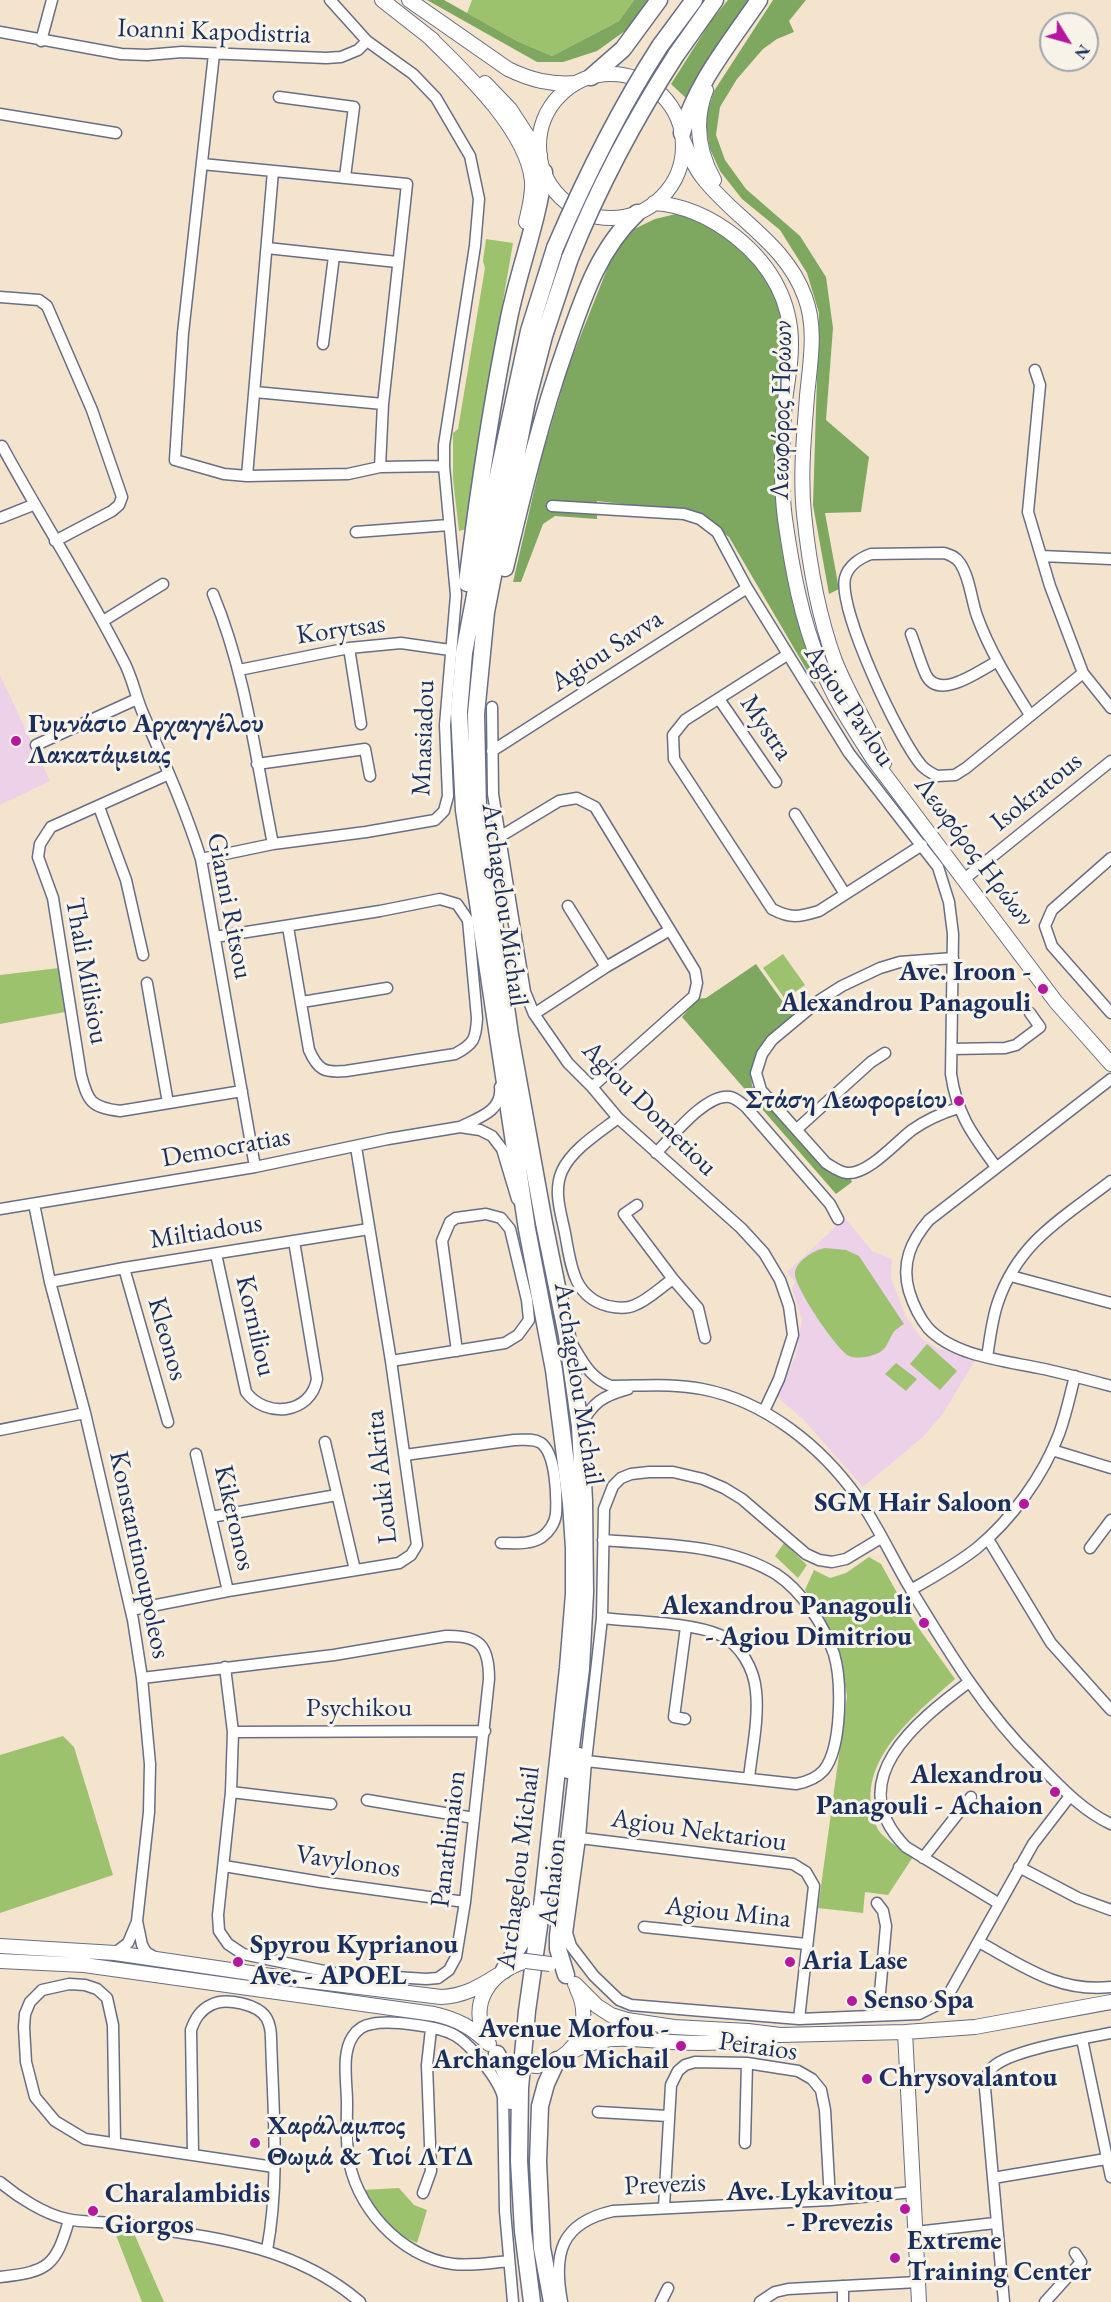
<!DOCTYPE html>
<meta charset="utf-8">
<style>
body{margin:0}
#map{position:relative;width:1111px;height:2302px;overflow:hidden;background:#f4e4cd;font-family:"EB Garamond",serif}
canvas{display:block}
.north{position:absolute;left:1039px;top:12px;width:60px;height:60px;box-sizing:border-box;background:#f7f3e8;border:2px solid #9fa5b1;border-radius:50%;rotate:127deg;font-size:16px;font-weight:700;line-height:24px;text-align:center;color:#1b2f5e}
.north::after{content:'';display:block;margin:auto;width:21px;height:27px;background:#b5179e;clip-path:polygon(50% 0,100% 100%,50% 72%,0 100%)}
</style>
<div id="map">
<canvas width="1111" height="2302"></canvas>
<div class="north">N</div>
</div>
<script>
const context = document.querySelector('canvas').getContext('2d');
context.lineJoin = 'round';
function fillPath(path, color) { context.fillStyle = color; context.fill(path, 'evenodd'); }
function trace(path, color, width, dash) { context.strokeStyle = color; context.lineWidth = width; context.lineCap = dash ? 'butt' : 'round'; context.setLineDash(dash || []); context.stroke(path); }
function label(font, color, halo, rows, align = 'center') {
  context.font = font + ' "EB Garamond",serif'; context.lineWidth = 6; context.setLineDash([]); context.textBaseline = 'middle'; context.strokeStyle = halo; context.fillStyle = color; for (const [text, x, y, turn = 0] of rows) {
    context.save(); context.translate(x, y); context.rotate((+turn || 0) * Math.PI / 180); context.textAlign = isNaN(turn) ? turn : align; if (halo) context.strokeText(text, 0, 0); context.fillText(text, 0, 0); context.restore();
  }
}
fillPath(new Path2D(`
 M0,675L50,781L0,805Z
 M845,1218L872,1251L892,1259L891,1277L905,1315L921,1338L939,1349L976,1359L942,1415L922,1438L863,1487L802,1418L777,1397L796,1355L802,1319L792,1288L795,1282L787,1272Z`), '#edd1e9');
fillPath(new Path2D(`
 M472,0H634L619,21L552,56L517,41L467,13Z
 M486,239L513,243L482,423L470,528L459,531L453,479V433L458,429L485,268L483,261Z
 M783,954L805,985L785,999L763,968Z
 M59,968L65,1012L0,1024V975Z
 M825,1248L846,1250L859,1256L904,1324C901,1326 895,1330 893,1333C888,1341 887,1350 876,1354C869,1357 856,1359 849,1356C836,1349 796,1289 795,1275C794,1262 814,1250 825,1248Z
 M927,1344L957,1371L940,1390L910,1364Z
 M896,1363L917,1379L906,1391L885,1374Z
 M784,1543L807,1565L798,1578L775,1556Z
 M869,1557L881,1564L910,1616L955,1679C918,1712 858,1758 873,1814C875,1820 876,1827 879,1831C888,1842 901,1849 913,1857L888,1895L865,1892L863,1913L818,1908L847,1696L839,1652L820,1611L805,1590L814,1570L830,1578L846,1573Z
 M63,1736L74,1747L113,1875L0,1913V1755Z
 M399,2188L414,2205L427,2210L417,2243C389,2231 377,2217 363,2190Z
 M114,2230L133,2231L164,2302H142Z`), '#9dc26d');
fillPath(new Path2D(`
 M427,0H444L517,41L552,56L619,21L634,0H650L629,28L597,51L563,62H537Z
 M728,0H753L688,100L671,84L711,21Z
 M773,0H806L789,21L794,32L777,39L763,49L737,79L720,107L716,135L725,160L746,189L800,236L826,277L833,328L826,420L869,457L861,512L825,513L839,589L829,594L813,505L819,313L807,273L780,230L742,199L720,171L710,149L705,120L714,91Z
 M676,214L696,217L732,240L761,265L783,317L777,452L783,557L798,611L820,675L815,684L729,537L696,513L597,501V519L555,516L543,524L521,582H513L542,456L569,365L613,254L632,230L655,219Z
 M756,964L793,1016C768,1037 749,1050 752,1086L824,1166L850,1177L852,1182L836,1194L682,1017L697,999L706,998Z`), '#7ea860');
const minor = new Path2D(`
 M0,32L121,54L147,55L182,52L326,58L341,57L358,50L367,41L330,0
 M41,41L52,0
 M214,54L183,333L175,460L224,474L247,476L348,474L380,467L444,466
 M279,97L354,107L345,177
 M0,114L116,133
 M202,164L407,184L383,404L380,467
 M267,248L397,262
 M0,297L39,300L47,306L92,410L122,497L119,505L112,511L55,541
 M323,344L334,256
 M1035,370L1040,385L1028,512L1050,586L1083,673L1111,708
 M255,392L383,404
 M2,446C41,518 86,587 123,660C132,676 135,694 142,711C163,760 185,808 201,859L255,1167
 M247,476L273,171
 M552,506L684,514L700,519L717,532L747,588L849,753L938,867L949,902L953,934L951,1074C957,1115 973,1135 996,1167
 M0,518L33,505
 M356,532L449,525
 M1041,556L1111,559
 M213,594C246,673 256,760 273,844
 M103,621L163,584
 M911,634C916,647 920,662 926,675C939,701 979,671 996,662
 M349,648L361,724
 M787,655L685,720L673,735L674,759L772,909C791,919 799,917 819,911L922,845
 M239,670L349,648L401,643L450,650
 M719,699L776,782
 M492,707L493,794L525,992L534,1014L568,1063L592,1087L618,1118L741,1228L764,1253L780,1280L789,1306L793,1335L779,1379L764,1411
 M1030,715C1010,683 990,652 977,616C971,599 970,578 960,563C956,557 951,555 944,553L871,554C860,558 848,566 845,578C838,610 899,740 922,766C926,770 931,773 937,776L955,775L966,768L1083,673
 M36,745L137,699
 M492,751L747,588
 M257,764L365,749L370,776
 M169,774L51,827L40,844L38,857L53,898L81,1075C88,1102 91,1107 120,1111L242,1091
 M99,807L126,880L143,955
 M795,814L845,894
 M501,836L559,801L577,798L595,807L695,971L697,983L694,996L592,1087
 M1111,858L1052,910L1045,926L1052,946L1111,1013
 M201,859L273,844L366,832L435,820L444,811L448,796L445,725L456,595L444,466V445L475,246L479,199L470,156L436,98L413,74L367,41
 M963,880L1111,761
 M568,906L606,967
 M215,937L380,911L440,899L457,904L468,920L477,1018C476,1039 474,1044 455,1054L346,1071C324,1073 318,1070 309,1050L288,927
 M953,958L900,962L880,968L842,986L820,1000L772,1040L762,1054L756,1073L761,1090L826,1163C833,1167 839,1172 847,1173C868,1175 896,1142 912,1130C926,1120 942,1113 958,1108
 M147,983L168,1103
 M302,1002L387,988
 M534,1014L606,967L670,930
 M952,1049L1005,1048L1016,1045L1040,1027L1030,1013
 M1111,1079L929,1220C911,1241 901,1263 909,1291C913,1304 919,1317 928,1328C955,1357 1007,1361 1044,1369C1066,1374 1089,1380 1111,1386
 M618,1118C600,1132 572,1149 562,1171C553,1191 561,1213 565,1233C571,1265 573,1297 608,1306C617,1308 627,1309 635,1305C648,1300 661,1287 673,1279
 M460,1127C478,1118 503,1111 500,1087
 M797,1129L871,1062L885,1053
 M656,1153C672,1137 706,1093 730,1097C736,1098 741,1103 746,1107L830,1204L838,1219
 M34,1204L50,1282L85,1413L133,1620L142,1678L150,1764L149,1812L137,1921L142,1945L146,1952L154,1957
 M637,1205L624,1214L673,1279L698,1308L705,1338
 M0,1209L255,1167L388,1139L460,1127L480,1130L492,1136L502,1149L517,1199
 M216,1254L246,1392C266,1419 311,1414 317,1379L294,1241
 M124,1268L168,1422
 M1011,1276L1111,1303
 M50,1282L124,1268L369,1229
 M572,1344C583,1362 590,1378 611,1386C642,1386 672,1383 702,1389C765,1401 821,1446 858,1498C877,1524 893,1560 910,1588C947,1649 984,1711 1035,1761C1058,1784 1081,1810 1111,1824
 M987,1357C990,1339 992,1319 998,1302C1019,1241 1063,1218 1111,1181
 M391,1361L505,1343L518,1335L529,1320L527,1300L510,1229L501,1218L486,1214L456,1218L450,1222L442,1241L457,1351
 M581,1425C593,1402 603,1396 628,1389
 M0,1430L85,1413
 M325,1442L355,1570
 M1052,1450L1111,1468
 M196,1454L228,1591
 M405,1455L514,1440C523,1440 533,1438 541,1443C556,1454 557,1496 556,1514C555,1523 549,1532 542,1537C530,1545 514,1543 501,1543
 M211,1517L337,1495
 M881,1538L846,1559L832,1562L819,1560L806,1554L742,1499L724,1488L703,1479L673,1472H649L631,1474L621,1478L613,1486L604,1509L602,1618L586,1761L580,1838L567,1933L571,1946L594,1976L619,2000L631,2005L799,2019L919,2014L941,2003L950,1992L1033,1844L1070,1796
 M988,1539L1051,1643L1111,1710
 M1090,1548L1111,1520
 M911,1590C933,1577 957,1564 977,1548C1012,1519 1043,1476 1059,1434C1066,1415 1070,1395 1075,1376
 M131,1610L228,1591L399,1563L411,1555L417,1545L391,1361L356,1147
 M602,1618C636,1622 690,1622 720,1635C741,1645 754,1669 756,1691C759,1719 752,1750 749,1778
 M142,1678L334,1655L446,1636C480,1635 489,1646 489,1679L465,1902L456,1957L449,1970L438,1978L426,1979L334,1973L243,1954L228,1944L219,1931L218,1915L231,1792L233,1732L225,1667
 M969,1682C917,1721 840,1781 906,1847L998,1903
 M685,1719L674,1717L686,1627
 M233,1732L485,1731
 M586,1761L796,1784C807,1782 817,1778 824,1770C842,1747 842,1681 834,1654C824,1625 802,1591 776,1574C725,1543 660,1545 603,1540
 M231,1792L331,1804
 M367,1800L474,1818
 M580,1838L793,1864L806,1872L814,1886L799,2019
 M923,1858L971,1797
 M224,1866L321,1882L465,1902
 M1019,1867L1078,1898L1111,1910
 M877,1903L883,1911L886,1926L878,2015
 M644,1927L806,1944
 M979,1942C1023,1966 1059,1993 1111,1987
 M115,1953L128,1943L136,1924
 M1082,2039L1111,2177
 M598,2112L668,2116
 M115,2142L113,2025L107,1998L97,1989L85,1985L69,1984L42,1990L30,2002L25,2014L24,2027L26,2062L35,2097L55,2121L85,2139L274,2167
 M745,2143L747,2063
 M193,2154L191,2030C195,2019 200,2010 211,2005C225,1997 259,2004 267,2019C270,2025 271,2032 271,2038C273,2108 280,2181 267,2250
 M993,2178L1106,2159
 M0,2182C18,2197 44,2214 67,2219C84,2223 104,2221 122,2224C208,2237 291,2243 360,2302
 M423,2193L431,2171L427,2065L431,2029
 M664,2207L671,2085L678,2071L685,2065L695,2062L747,2063L798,2071L812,2079L821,2090L825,2110L830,2200
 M916,2232L995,2223
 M508,2261C490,2263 471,2266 453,2264C400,2257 353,2205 348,2153C346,2136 347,2119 347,2103C347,2082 341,2053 353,2036C357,2030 364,2025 372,2024C390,2020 440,2026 456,2036C471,2045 499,2080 503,2097L505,2211L513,2302
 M0,2277C48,2272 56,2266 69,2220
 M843,2286V2302
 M562,2302C553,2254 560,2223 613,2211L830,2200L913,2192
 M661,2302L668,2288
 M760,2302L775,2292L788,2289L918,2282
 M1004,2302L985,2088C986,2080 987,2072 993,2067C1011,2050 1085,2038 1111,2033
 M1045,2302L1081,2262L1075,2253`);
const major = new Path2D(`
 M382,0L433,40
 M409,0L508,69C531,80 550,85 576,83
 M428,36C463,70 527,130 532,181C533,195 529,209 526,222
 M539 146a72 72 0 1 1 144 0a72 72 0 1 1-144 0Z
 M485,83L510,109L540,155
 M706,90C694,121 698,151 714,180
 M684,142C689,154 694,167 703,178C736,220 786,244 805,297C817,328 810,364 807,396C804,436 800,475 804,514C809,563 818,615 835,661C849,696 870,728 884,763
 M654,203C685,205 712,218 736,237C771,265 792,302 791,347C791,365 787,383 785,401C782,439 780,481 785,519C792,568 801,618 820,664C833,698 854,729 873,759L1056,1002L1111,1064
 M0,1946L115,1953L278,1977L441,1997C464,1996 479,1987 498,1975
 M0,1961L84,1965L434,2014C457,2019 473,2028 489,2044
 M575,1984L597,2006L611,2015L627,2020L674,2027L748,2031L780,2035L905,2032L975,2027L1111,2002
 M905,2032L919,2302
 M487,2040C467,2003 490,1972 526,1961
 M565,2055C607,2032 627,2039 672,2042C704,2044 738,2043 769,2037
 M537,2066C545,2064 553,2062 560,2058C584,2043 589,2013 577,1989`);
const highway = new Path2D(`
 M660,46L694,0
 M676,55L715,0
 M591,77L623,49L659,0
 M682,133C696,83 730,43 759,0
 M505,568C523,492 541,417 567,344C584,295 599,249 637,213
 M467,583C478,494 491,406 509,318C519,269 538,221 544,172
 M568,1770L581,1669L585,1593L584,1501L580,1426L567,1336L544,1223L510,1035L478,809L476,714L486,612L527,401L544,336L570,258
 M504,1970L527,1933L532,1913
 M566,1975L558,1949V1936L579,1756
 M497,2054L510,2082L511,2101
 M532,2302L523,2231L519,2161L520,2088L527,2011L543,1898L568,1668L574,1594V1548L571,1503L554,1370L527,1229L464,810L459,712L464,653L497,480L529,331L555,248
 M552,2302L542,2248L538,2162L540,2106L546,2084L557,2060`);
trace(minor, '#676e85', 13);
trace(major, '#676e85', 16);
trace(highway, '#676e85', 19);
trace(minor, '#fff', 10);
trace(major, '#fff', 14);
trace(highway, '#fff', 16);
const majorBridge = new Path2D(`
 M526,1961L550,1964
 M515,2064L537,2066`);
const highwayBridge = new Path2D(`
 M555,248C585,178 618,111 660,46
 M570,258C599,186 634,120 676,55`);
trace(majorBridge, '#676e85', 16, []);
trace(highwayBridge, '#676e85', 19, []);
trace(majorBridge, '#fff', 14);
trace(highwayBridge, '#fff', 16);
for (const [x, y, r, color] of [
 [16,741,6,"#b5179e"],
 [1043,989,6,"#b5179e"],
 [959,1101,6,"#b5179e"],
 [1024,1504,6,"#b5179e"],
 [924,1623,6,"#b5179e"],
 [1055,1792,6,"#b5179e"],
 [238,1962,6,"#b5179e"],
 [790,1962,6,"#b5179e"],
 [852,2001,6,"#b5179e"],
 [681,2046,6,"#b5179e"],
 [867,2079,6,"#b5179e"],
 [255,2143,6,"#b5179e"],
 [905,2209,6,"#b5179e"],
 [93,2211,6,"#b5179e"],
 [895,2258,6,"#b5179e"]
]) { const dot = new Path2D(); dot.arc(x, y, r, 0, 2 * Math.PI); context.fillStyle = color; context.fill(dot); trace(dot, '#f7f3e8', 2); }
label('27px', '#1b2f5e', '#f7f3e8', [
 ["Ioanni Kapodistria",214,32,2],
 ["Λεωφόρος Ηρώων",782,410,-89],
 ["Korytsas",341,630,-8],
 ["Agiou Savva",607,651,-33],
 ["Agiou Pavlou",849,706,56],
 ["Mystra",766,728,56],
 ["Mnasiadou",424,738,-88],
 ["Isokratous",1037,792,-39],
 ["Λεωφόρος Ηρώων",974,852,53],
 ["Archagelou Michail",504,905,82],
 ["Gianni Ritsou",229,906,79],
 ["Thali Milisiou",86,971,80],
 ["Agiou Dometiou",649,1109,45],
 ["Democratias",226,1148,-10],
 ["Miltiadous",206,1232,-9],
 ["Korniliou",255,1326,77],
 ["Kleonos",167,1339,74],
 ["Archagelou Michail",578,1384,81],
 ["Louki Akrita",382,1477,-96],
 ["Kikeronos",234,1518,77],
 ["Konstantinoupoleos",139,1555,78],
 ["Psychikou",359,1709],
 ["Agiou Nektariou",699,1831,8],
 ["Panathinaion",449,1839,-83],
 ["Vavylonos",348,1862,8],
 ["Archagelou Michail",519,1868,-83],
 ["Achaion",553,1882,-84],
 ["Agiou Mina",728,1913,6],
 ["Peiraios",758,2047,8],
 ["Prevezis",665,2185,-3]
]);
label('bold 27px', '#1b2f5e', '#f7f3e8', [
 ["Γυμνάσιο Αρχαγγέλου",28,725],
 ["Λακατάμειας",28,756],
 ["Ave. Iroon -",1031,973,"right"],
 ["Alexandrou Panagouli",1031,1004,"right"],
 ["Στάση Λεωφορείου",947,1101,"right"],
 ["SGM Hair Saloon",1012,1504,"right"],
 ["Alexandrou Panagouli",912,1607,"right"],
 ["- Agiou Dimitriou",912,1638,"right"],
 ["Alexandrou",1043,1776,"right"],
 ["Panagouli - Achaion",1043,1807,"right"],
 ["Spyrou Kyprianou",250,1946],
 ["Ave. - APOEL",250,1977],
 ["Aria Lase",802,1962],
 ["Senso Spa",864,2001],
 ["Avenue Morfou -",669,2030,"right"],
 ["Archangelou Michail",669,2061,"right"],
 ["Chrysovalantou",879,2079],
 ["Χαράλαμπος",267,2127],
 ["Θωμά & Υιοί ΛΤΔ",267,2158],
 ["Ave. Lykavitou",893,2193,"right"],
 ["- Prevezis",893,2224,"right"],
 ["Charalambidis",105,2195],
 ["Giorgos",105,2226],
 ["Extreme",907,2242],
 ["Training Center",907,2273]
], 'left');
</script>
